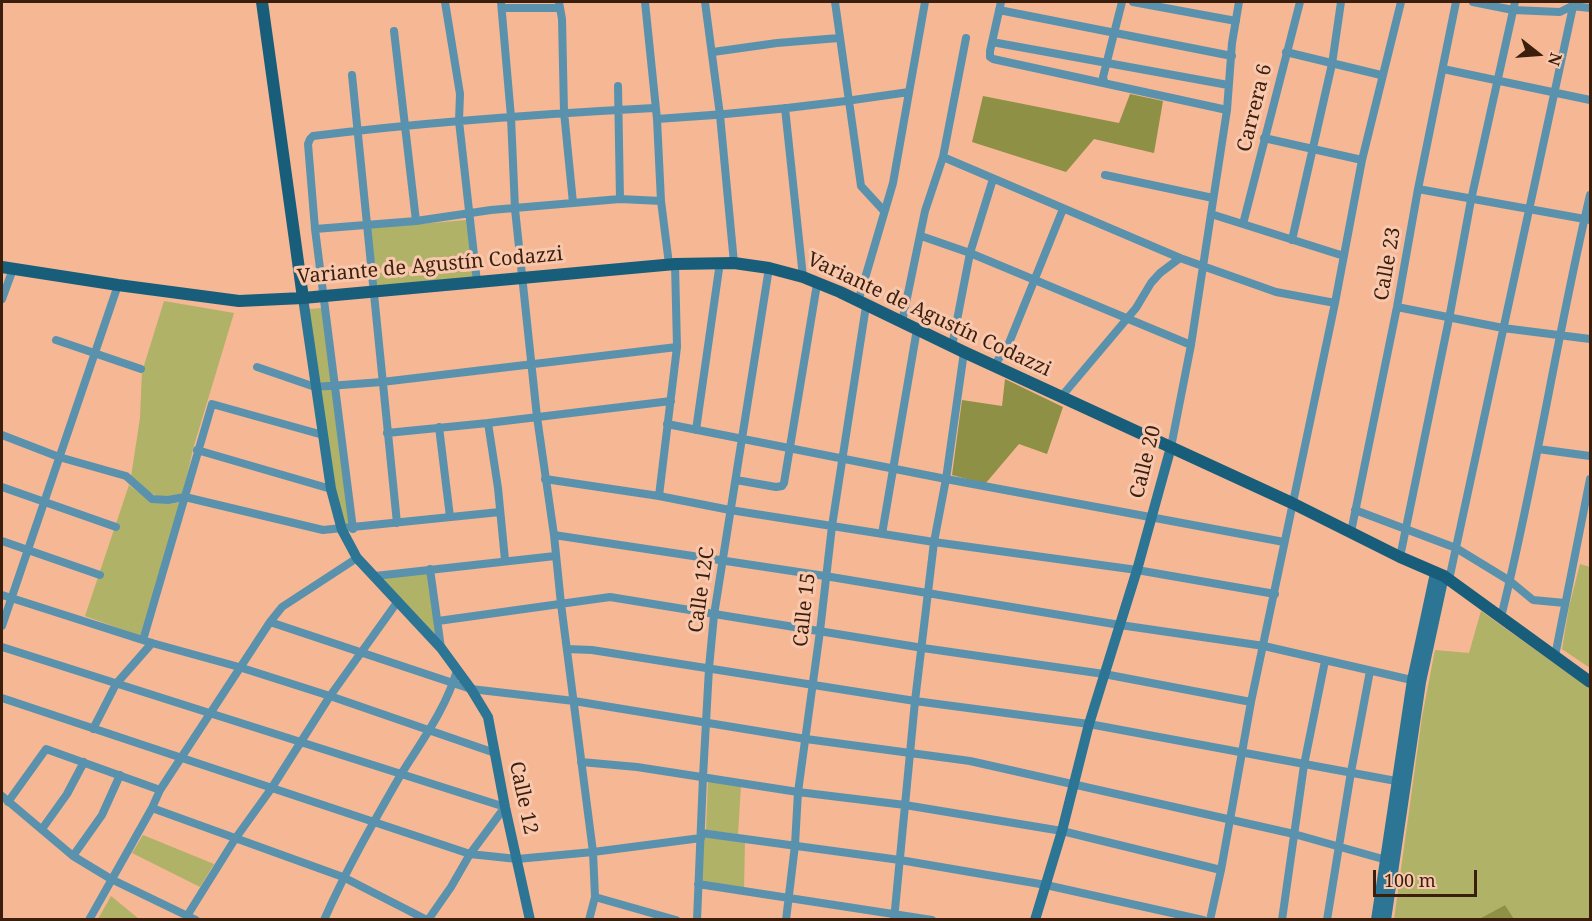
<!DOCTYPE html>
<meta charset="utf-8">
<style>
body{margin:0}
#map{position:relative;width:1592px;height:921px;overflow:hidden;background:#f5b794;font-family:"Noto Serif",serif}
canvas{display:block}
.frame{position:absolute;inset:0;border:3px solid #3c1e0c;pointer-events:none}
.north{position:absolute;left:1508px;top:24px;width:60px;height:60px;-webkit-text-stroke:4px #f8c8ae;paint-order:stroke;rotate:107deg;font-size:16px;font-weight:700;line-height:24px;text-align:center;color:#3c1e0c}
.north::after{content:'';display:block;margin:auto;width:21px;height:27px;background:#3c1e0c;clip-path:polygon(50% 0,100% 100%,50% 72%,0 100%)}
.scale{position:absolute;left:1373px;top:870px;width:104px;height:27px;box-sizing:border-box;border:3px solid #3c1e0c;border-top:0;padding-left:8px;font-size:18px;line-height:21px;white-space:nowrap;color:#3c1e0c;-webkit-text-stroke:4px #f8c8ae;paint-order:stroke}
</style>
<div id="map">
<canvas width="1592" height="921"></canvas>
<div class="frame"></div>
<div class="north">N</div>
<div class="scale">100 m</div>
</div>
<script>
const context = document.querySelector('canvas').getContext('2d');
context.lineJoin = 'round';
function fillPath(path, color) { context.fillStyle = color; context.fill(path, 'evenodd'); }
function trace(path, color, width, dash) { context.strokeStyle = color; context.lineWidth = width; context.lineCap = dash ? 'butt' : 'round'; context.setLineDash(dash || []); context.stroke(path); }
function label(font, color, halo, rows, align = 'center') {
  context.font = font + ' "Noto Serif",serif'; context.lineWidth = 6; context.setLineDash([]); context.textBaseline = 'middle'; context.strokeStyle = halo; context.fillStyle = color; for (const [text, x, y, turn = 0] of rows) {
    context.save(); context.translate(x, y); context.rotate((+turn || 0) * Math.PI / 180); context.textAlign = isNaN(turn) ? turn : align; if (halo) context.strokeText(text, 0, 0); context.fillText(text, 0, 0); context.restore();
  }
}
fillPath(new Path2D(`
 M467,220L470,257L436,265L375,269L370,228Z
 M471,263L473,277L376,286L374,273L438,271Z
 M164,301L234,313L193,449L183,494C153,500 153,495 131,477L140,418L142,372Z
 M323,308L331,383H319L309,309Z
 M332,389L350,526L345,527L335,488L320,391Z
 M129,485C148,500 155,507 181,502L140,636L85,616Z
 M1580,564L1590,567V668L1562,649L1569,607Z
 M427,573L437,639L381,578Z
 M1481,611L1590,689V919H1514L1505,905L1479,919L1394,920L1422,717L1435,650L1469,653Z
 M708,780L741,785L738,834L706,830Z
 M143,835L214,864L200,887L132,853Z
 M704,837L745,841L744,888L701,882Z
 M111,896L139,919H98Z`), '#afb267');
fillPath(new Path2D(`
 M1130,94L1163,101L1154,153L1094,139L1066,172L972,142L983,96L1119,123Z
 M1005,379L1063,407L1047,454L1019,444L985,484L952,475L962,400L1002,406Z
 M1505,905L1514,919H1479Z`), '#8e9045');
trace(new Path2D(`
 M445,2L460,94L459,121L477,282
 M501,2L511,117L515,209L537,417L554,535L561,604L593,852L595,897L589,920
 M559,2L562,19L564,112L573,203
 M645,2L657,119L661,201L669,264
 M705,2L720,115L734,263
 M835,2L861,186L884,211
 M1001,2L990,51V57L993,59L1227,110
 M1133,2L1236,21
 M1473,2L1513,10L1560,12L1572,6L1590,8
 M502,8H560
 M999,10L1232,56
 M394,31L416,221
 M992,42L1228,85
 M713,52L777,43L839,38
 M1286,52L1381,75
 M1443,69L1590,100
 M352,75L397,523
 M1104,81L1103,77L1122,2
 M618,86L620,199
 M785,108L803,277
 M657,119C741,114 825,105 909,92
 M1264,138L1362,160
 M943,157L1180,258L1276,292L1335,303
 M1105,175L1213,198
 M1418,189L1590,220
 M1211,214L1344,256
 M1243,224L1300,2
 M315,229L416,221L491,210L620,199L661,201
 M921,236L970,253L1191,345
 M1292,240L1332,64L1341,2
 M2,299L13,269
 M858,302L893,183L925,2
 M1397,307L1503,328L1590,339
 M902,322L925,211L943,157L966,38
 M56,340L141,369
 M952,346L970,253L993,179
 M994,366L1009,343L1063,209
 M257,367L315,387L382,382L677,347
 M1061,397L1136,308L1151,283L1160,273L1180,258
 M488,423L498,488L505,560
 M667,424L946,479L1284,542
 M439,427L450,517
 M696,430L720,262
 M387,433L488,423L671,401
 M2,435L59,457L126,476L152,499L168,500L185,497L323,530L500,512
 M1171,447L1191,345L1211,214L1227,110L1232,43L1239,2
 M1538,449L1590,456
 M197,450L331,489
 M545,479L659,496L730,510L934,542L1137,570L1275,594
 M736,480L776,487L782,486L784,483L817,284
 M2,487L116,527
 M659,496L677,347L675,264
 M1355,510L1456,548L1510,581L1533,600L1565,603
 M353,529L315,229L308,144L310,139L313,136C426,122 540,114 654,108
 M1351,532L1397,307L1418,189L1456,2
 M882,534L917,329
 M554,535L825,576L1120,625L1264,646L1416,681
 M2,541L100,575
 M1400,557L1449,319L1471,200L1515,2
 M430,569L441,648
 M375,576L555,556
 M1449,580L1574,2
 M2,595L152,643L239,667L330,696L495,753
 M1501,617C1536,477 1557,335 1590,195
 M438,621L610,597L923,648L1104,674L1251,702
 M270,622L471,689L574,701L806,739L970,761L1294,834L1390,861
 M2,626L118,285
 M143,640L212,404L323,435
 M2,647L505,807L470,854L451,887L428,920
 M567,649L592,650L915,701L1089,724L1396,781L1400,784
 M1555,656L1590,479
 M2,698L470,854L517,859L593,852L701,838
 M93,729L116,684L152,643
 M581,762L637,767L798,792L905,805L1062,831L1221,870
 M2,796L73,856L111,879L196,920
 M8,802L46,749L160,790
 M152,808L343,877L427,920
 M42,829L67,794L84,762
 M701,833L900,860L1046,885L1203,920
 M73,856L102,815L120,775
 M698,884L932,920
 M595,897L676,920
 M187,916L235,839L271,789L330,696L398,601
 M89,920L152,808L160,790L270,622L282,607L357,558
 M324,920C346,870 373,823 400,776C421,742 446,709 457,670
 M697,920L703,777L709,668L714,615L769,268
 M786,920L795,845L798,792L820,631L832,526L866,306
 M894,920L915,701L934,542L946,479L964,352
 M1210,920L1221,870L1251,702L1335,303L1362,160L1401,2
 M1282,920L1304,765L1325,661
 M1327,920L1351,772L1370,671`), '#5a92ad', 8);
trace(new Path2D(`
 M303,298L331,489L342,530L357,558L441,648L471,689L488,717L505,807L530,920
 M1035,920L1062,831L1089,724L1137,570L1171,447
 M1376,920L1412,680L1435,573
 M1386,920L1421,682L1444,576`), '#2c7594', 10);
trace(new Path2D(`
 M262,2L303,298
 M2,267L118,285L239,301L303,298L675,264L734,263L769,268L803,277L840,292L964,352L1292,503L1400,557L1444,576L1590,682`), '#185e7b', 12);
label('20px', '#3c1e0c', '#f8c8ae', [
 ["Carrera 6",1255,108,-76],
 ["Calle 23",1388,264,-80],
 ["Variante de Agustín Codazzi",430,266,-5],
 ["Variante de Agustín Codazzi",929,315,25],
 ["Calle 20",1146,462,-76],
 ["Calle 12C",702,590,-82],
 ["Calle 15",805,610,-84],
 ["Calle 12",523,798,78]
]);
</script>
